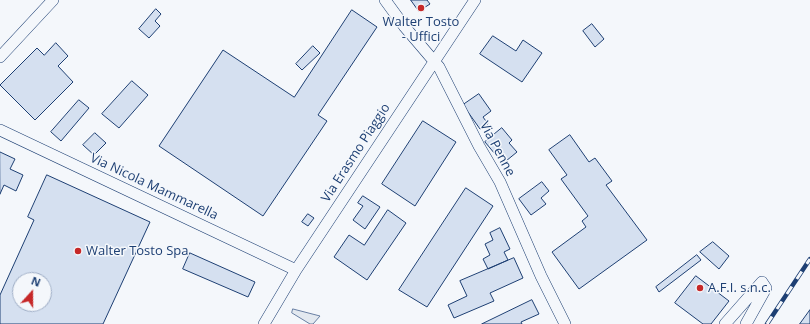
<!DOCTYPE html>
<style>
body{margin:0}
#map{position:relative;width:810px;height:324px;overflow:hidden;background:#f4f7fb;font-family:"Open Sans",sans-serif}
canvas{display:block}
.north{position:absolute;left:12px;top:272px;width:40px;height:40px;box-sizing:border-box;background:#f4f7fb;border:1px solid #9eadc5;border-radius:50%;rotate:21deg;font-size:11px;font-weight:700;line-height:16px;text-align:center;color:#1d3f73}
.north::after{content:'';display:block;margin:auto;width:14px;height:18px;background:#c62828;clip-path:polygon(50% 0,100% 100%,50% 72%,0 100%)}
</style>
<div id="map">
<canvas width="810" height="324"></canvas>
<div class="north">N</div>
</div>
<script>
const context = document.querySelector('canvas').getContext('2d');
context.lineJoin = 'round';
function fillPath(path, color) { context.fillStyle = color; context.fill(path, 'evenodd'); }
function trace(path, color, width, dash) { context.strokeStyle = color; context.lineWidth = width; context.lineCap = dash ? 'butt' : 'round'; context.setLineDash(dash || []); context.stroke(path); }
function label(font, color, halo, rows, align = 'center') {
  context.font = font + ' "Open Sans",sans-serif'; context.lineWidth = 3; context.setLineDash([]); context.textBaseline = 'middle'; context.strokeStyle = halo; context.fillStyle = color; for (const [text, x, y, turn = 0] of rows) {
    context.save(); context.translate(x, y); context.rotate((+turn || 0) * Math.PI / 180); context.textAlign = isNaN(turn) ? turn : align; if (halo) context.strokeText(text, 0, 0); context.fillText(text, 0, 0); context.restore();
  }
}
const green = new Path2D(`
 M293,309L320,316L313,324H310L292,313Z`);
fillPath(green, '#e3e9f0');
trace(green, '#687fa3', 1);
const building = new Path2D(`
 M411,0H427L430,4L419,11Z
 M156,9L161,14L155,21L160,26L149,38L139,29Z
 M352,10L377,27L318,115L327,121L263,216L159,146L223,50L294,97Z
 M592,24L604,39L595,47L583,31Z
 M493,36L516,51L523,40L542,53L522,82L480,54Z
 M56,43L68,56L58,66L73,82L35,120L0,85L37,48L44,55Z
 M313,46L320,53L302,70L296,64Z
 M132,81L148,95L119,128L102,114Z
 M479,94L491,111L483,117L488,124L480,129L463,105Z
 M79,100L89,108L61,141L51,132Z
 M423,121L456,142L415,206L382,184Z
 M502,128L512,140L509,143L517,152L506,161L498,152L495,154L485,142Z
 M95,133L106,143L94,155L83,145Z
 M570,135L589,162L595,158L612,181L606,185L647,240L579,289L552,252L586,227L582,221L588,216L561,179L567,175L549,150Z
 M0,152L15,159L10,169L23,175L16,191L4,185L0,194Z
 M47,175L150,222L103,324H0V295L34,220L28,217ZM20,280H44V304H20Z
 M542,182L549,191L541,198L546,204L531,215L519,199Z
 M466,188L493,206L427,307L399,290Z
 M363,196L380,207L365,229L353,220L363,206L358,203Z
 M388,210L406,223L367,280L334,257L349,235L364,245Z
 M308,214L314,218L308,226L302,222Z
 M500,228L510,249L504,252L508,260L488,269L483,259L490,255L485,244L493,240L490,233Z
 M713,242L729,256L719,269L700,252Z
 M190,253L255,282L248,297L183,269Z
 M697,255L701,260L659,292L656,287Z
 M514,258L523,278L490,293L494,301L454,318L448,305L467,296L460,281Z
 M696,276L729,301L711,324H703L675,303Z
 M532,300L539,314L521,322L522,324H482Z
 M810,310V324H800Z`);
fillPath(building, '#d5e0f0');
trace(building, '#1d3f73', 1);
const minor = new Path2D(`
 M385,0L404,26L439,67L479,146L500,182L541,276L565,324
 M0,57L53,0
 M0,130L296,270
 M264,324L296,270L475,0
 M725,324L762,282L766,288L746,324`);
trace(minor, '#1d3f73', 12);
trace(minor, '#f4f7fb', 11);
const rail = new Path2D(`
 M767,324L810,259`);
trace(rail, '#1d3f73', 4.5);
trace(rail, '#f4f7fb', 3, [9]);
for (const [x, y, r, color] of [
 [421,8,4,"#c62828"],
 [78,251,4,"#c62828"],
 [700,288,4,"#c62828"]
]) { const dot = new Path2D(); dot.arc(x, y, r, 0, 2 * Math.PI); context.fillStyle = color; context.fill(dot); trace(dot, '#f4f7fb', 1.5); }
label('13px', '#1d3f73', '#f4f7fb', [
 ["Walter Tosto",421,22,"center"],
 ["- Uffici",421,37,"center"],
 ["Walter Tosto Spa",86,251],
 ["A.F.I. s.n.c.",708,288]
], 'left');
label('13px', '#1d3f73', '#f4f7fb', [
 ["Via Penne",497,149,62],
 ["Via Erasmo Piaggio",356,153,-57],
 ["Via Nicola Mammarella",154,187,25]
]);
</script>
